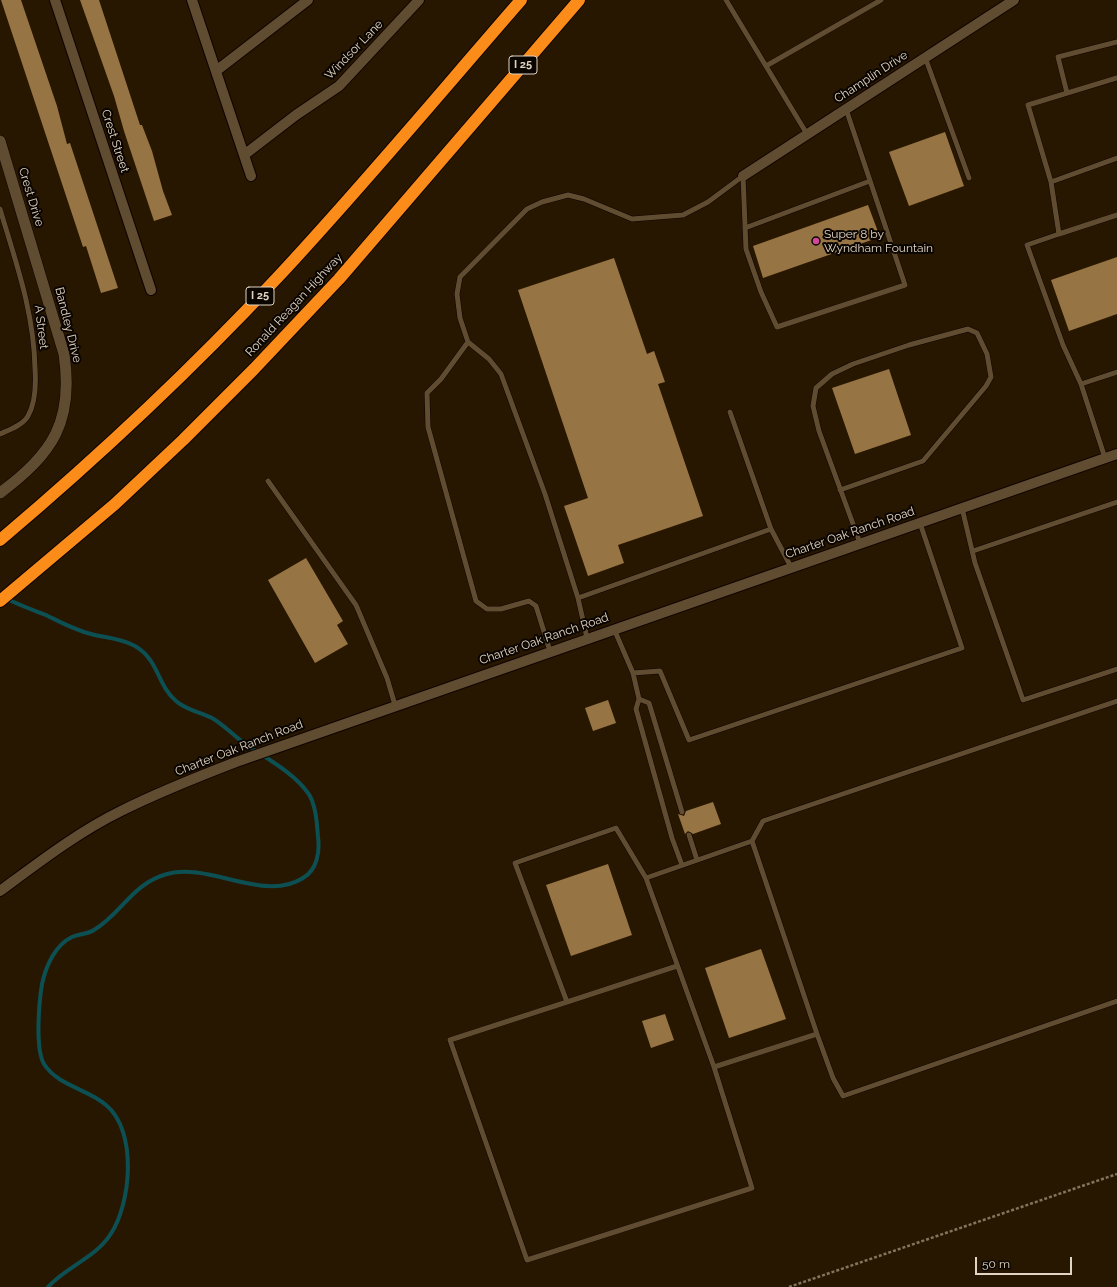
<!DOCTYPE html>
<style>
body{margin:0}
#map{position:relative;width:1117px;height:1287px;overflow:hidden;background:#281700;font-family:Raleway,sans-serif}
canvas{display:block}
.scale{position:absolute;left:975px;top:1257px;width:97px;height:18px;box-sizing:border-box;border:2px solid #e0d4c4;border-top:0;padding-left:5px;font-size:12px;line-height:14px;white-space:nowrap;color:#e0d4c4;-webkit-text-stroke:3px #0b0500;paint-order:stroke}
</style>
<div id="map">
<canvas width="1117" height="1287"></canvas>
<div class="scale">50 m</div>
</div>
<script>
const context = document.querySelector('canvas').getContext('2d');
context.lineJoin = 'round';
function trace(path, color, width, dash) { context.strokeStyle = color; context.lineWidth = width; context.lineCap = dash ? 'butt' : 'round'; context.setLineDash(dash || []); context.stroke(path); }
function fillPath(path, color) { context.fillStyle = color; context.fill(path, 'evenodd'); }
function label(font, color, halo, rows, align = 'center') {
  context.font = font + ' Raleway,sans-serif'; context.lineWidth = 4; context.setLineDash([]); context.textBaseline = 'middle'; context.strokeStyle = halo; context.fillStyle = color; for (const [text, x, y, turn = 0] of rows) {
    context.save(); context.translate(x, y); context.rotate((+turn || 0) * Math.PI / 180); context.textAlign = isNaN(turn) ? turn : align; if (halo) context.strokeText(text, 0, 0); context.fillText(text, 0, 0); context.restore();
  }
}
trace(new Path2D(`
 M5,598C19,605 33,610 48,616C62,623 75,630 91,634C106,638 120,638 135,646C159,660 157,685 176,701C186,710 200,712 212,718C224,725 233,735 244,743C265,758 292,771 308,793C316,804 317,824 318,837C320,852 317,870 303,878C264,903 209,862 167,874C133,883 121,914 94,930C88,934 79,934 72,937C55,945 46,966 42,984C39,1002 35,1049 44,1064C58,1086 88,1089 106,1105C138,1131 131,1205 110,1235C95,1258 66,1267 48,1287`), '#0c5053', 4);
fillPath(new Path2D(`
 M1,0H21L57,106L67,144L70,143L118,288L101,293L86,246L83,247Z
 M80,0H99L140,125H142L152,151L163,191L172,215L154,221L124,131L114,96Z
 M945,132L964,186L909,206L889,152Z
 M868,205L880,237L763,278L753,246Z
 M1117,257V314L1069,331L1051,280Z
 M614,258L647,354L654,351L665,382L658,384L703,516L618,545L624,563L588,576L564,506L588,498L518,290Z
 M889,369L911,435L855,454L832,388Z
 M306,558L343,621L337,625L348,644L315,663L268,580Z
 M608,700L616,723L593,731L585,708Z
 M713,802L721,824L693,834L688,831L685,834L678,814L684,816L686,811Z
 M608,864L632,935L571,956L546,885Z
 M761,949L786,1019L729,1038L705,968Z
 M665,1014L674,1040L651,1048L642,1021Z`), '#967443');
const service = new Path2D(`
 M726,0L807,134
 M925,57L969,178
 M766,66L881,0
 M1067,93L1058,57L1117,42
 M1117,158L1051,182L1059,234L1027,245L1063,345L1081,384L1117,372
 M743,176L746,249L761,292L777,327L905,285L846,109
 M1051,182L1028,105L1117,78
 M0,209C16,263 34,312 35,369C36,384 36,402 28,416C23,425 9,430 0,434
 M745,228L870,181
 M1059,234L1117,215
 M468,342L441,379L427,393L428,427L476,601L487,609H501L529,601L536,606L550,651
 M1081,384L1105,458
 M730,412L771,529
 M268,481L356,605L387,678L395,705
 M840,490L923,461L986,386L991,377L987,354L977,333L968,329L909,345L853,364L832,374L816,388L813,406L819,431L860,543
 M962,508L975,563L1023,700L1117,669
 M973,551L1117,502
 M578,598L545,494L501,374L489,359L468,342L460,318L457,294L460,277L527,209L542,202L568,195L584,199L632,219L683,215L708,202L743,176
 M614,629L633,673L639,699L636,709L672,838L682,865
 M587,638L578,598L771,529L791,567
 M633,673L660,671L689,740L962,648L920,523
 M639,699L649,703L682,812
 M1117,701L763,821L752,841L646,878L714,1067L817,1034L833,1078L843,1096L1117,1001
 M689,835L697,860
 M752,841L817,1034
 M646,878L616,828L515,863L567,1002L677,966
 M567,1002L450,1040L527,1260L752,1188L714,1067`);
const minor = new Path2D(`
 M55,0L151,290
 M192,0L251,176
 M216,71L308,0
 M244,155L296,115L339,86L419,0
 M743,176L1014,0
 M0,891C38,863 78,832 121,811C159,792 197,777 236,762L1117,454`);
const tertiary = new Path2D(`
 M0,141L64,354C74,422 53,453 0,493`);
const motorway = new Path2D(`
 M0,540C97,458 190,371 277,278C361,188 440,93 521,0
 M0,601L115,504L183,440L254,369L339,279L579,0`);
trace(service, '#100300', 6);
trace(minor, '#100300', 12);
trace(tertiary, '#100300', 12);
trace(motorway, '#100300', 14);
trace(new Path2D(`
 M789,1287L1117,1174`), '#827460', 2.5, [3, 2]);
trace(service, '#604c30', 5);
trace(minor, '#604c30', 10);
trace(tertiary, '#604c30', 11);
trace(motorway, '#fc8c19', 12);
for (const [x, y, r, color] of [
 [816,241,4,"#d1479c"]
]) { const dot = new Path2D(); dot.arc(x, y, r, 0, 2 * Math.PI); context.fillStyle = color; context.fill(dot); trace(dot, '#0b0500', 1.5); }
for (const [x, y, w] of [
 [523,65,28],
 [260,296,28]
]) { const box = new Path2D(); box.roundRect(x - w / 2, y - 9, w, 18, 3); context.fillStyle = '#0b0500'; context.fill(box); trace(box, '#e0d4c4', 1); }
label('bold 11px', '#e0d4c4', null, [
 ["I 25",523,65],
 ["I 25",260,296]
]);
label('12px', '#e0d4c4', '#0b0500', [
 ["Windsor Lane",354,50,-46],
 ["Champlin Drive",871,77,-33],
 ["Crest Street",115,141,72],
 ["Crest Drive",31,197,73],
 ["Ronald Reagan Highway",294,305,-47],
 ["Bandley Drive",68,325,76],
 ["A Street",41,327,83],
 ["Charter Oak Ranch Road",850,533,-19],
 ["Charter Oak Ranch Road",544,639,-19],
 ["Charter Oak Ranch Road",239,748,-21]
]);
label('12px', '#e0d4c4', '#0b0500', [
 ["Super 8 by",824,234],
 ["Wyndham Fountain",824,248]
], 'left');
</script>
